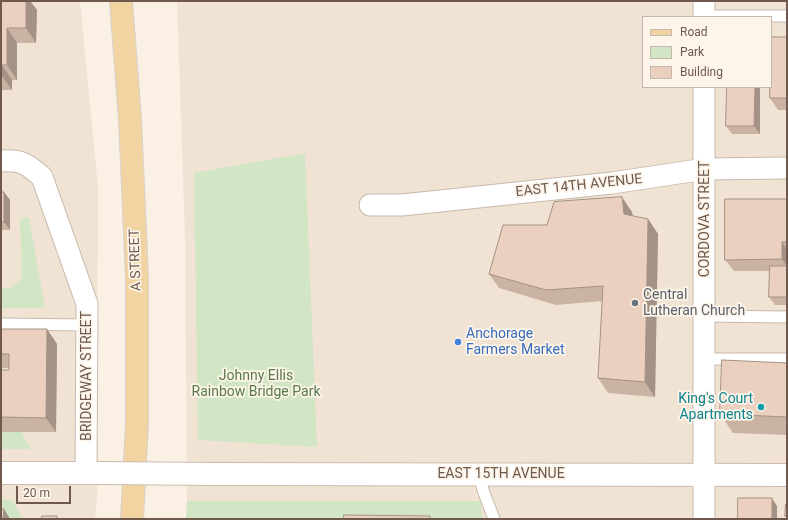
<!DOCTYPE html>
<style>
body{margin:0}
#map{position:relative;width:788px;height:520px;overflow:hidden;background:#faf1e4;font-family:Roboto,sans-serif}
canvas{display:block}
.frame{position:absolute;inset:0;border:2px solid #6f594d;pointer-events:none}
.legend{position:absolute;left:642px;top:16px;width:130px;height:72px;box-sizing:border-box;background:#fdf5ea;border:1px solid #c4b7ab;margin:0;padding:5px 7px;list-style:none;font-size:12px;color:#6f594d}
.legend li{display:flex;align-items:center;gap:8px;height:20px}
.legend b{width:20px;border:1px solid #c4b7ab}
.scale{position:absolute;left:16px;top:486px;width:55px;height:18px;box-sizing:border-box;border:2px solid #6f594d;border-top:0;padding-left:5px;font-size:12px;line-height:14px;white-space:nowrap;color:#6f594d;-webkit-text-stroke:3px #fdf5ea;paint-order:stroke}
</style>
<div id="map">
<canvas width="788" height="520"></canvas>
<div class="frame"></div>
<ul class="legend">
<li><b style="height:5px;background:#f2d4a3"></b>Road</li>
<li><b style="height:11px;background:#d2e6c5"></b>Park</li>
<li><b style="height:11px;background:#ecd0bf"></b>Building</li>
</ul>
<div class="scale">20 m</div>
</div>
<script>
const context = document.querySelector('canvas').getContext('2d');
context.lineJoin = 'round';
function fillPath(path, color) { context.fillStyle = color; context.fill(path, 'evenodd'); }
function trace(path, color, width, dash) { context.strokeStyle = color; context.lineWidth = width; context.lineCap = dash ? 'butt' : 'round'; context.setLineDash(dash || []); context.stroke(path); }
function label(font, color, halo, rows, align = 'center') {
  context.font = font + ' Roboto,sans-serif'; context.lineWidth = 3.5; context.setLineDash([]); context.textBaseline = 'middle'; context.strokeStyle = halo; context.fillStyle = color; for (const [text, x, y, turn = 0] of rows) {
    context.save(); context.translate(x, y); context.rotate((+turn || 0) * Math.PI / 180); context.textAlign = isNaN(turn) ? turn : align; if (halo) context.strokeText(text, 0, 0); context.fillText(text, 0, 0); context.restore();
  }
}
fillPath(new Path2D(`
 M1,1H80L98,187L97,501L95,519H1Z
 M177,1H787V519H186L187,501L185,237ZM643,17H771V87H643Z`), '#f0e3d4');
fillPath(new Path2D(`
 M305,153L317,447L198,440L194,173Z
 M29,217L45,308H1V288H10L22,278L20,219Z
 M1,432H22L30,449H1Z
 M1,500H12L23,519H9V517H1Z
 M187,501H481L482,519H186Z`), '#d2e6c5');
const lane = new Path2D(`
 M704,16H787
 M704,316L787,317
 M1,324L87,325
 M704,359H787
 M479,474L483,490L494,519`);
const street = new Path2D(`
 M704,1V17
 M1,161C22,160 26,163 42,177L87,304L86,473
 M370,205H402L612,183L705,169L787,168
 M704,519V87`);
const secondary = new Path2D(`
 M1,473H105
 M215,474L787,475`);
const primary = new Path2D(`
 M121,1L130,119L137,278V423L132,519`);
trace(lane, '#c9b9ac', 13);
trace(street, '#c9b9ac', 23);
trace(secondary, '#cebbad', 24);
trace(primary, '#d7d1cd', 24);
trace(lane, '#fff', 11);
trace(street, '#fff', 21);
trace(secondary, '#fff', 22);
trace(primary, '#f2d4a3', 22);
const secondaryBridge = new Path2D(`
 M105,473L215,474`);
trace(secondaryBridge, '#cebbad', 24, []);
trace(secondaryBridge, '#fff', 22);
fillPath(new Path2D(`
 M1,1H30L37,10L36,43H17V80H12V90H1Z
 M787,37V110H778L770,98Z
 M760,87V134H732L726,126Z
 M1,192H4L10,200V230H1Z
 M787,199V305H775L769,297L770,271H734L725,260Z
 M632,212L633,216L648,219L658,234L655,397L608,393L598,378L602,301L556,305L499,288L489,274Z
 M1,329H47L57,344L56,432H1V370H9V368H1Z
 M787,363V435L733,433L720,414Z`), '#cbb3a4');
fillPath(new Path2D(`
 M26,1H30L37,10L36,43L26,28Z
 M7,28L17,43V80L7,65Z
 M2,65L12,80V90L2,76Z
 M755,87H760V134L754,126Z
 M4,192L10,200V230L4,222Z
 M622,197L632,212L634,229L624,214Z
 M648,219L658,234L655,397L645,382Z
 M782,242L787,250V266L782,259Z
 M47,329L57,344L56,432L46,418Z
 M772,498L777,506V519H772Z
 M4,509L9,517V519H3Z`), '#a59286');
const building = new Path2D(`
 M1,1H26V28H7V65H2V76H1Z
 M771,37H787V98H770Z
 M727,87H755L754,126H726Z
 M1,192H4V222H1Z
 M622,197L624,214L648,219L645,382L598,378L603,286L546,290L489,274L503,225H547L554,202Z
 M725,199H787V242H782V259L725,260Z
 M770,266H787V297H769Z
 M1,329H47L46,418L1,417V370H9V354H1Z
 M722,360L787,363V417L720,414Z
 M738,498H772V519H738Z
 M786,504H787V516H785Z
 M1,509H4L3,519H1Z
 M344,515L430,516V519H344Z
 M42,516H57V519H42Z`);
fillPath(building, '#ecd0bf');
trace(building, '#a59286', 1);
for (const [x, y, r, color] of [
 [635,303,4,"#6b7280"],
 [458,342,4,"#3f7fe0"],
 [761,407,4,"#0f9aa8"]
]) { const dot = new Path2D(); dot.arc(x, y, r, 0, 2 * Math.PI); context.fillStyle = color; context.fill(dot); trace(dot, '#fdf5ea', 1.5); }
label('14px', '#6f594d', '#fdf5ea', [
 ["EAST 14TH AVENUE",579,186,-6],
 ["CORDOVA STREET",705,219,-90],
 ["A STREET",136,260,-92],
 ["BRIDGEWAY STREET",87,376,-90],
 ["EAST 15TH AVENUE",501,474]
]);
label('14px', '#5b616d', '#fdf5ea', [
 ["Central",643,295],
 ["Lutheran Church",643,311]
], 'left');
label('14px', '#366cbe', '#fdf5ea', [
 ["Anchorage",466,334],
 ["Farmers Market",466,350]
], 'left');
label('14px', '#587a49', '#fdf5ea', [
 ["Johnny Ellis",256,376],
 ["Rainbow Bridge Park",256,392]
]);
label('14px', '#0d838f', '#fdf5ea', [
 ["King's Court",753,399],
 ["Apartments",753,415]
], 'right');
</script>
